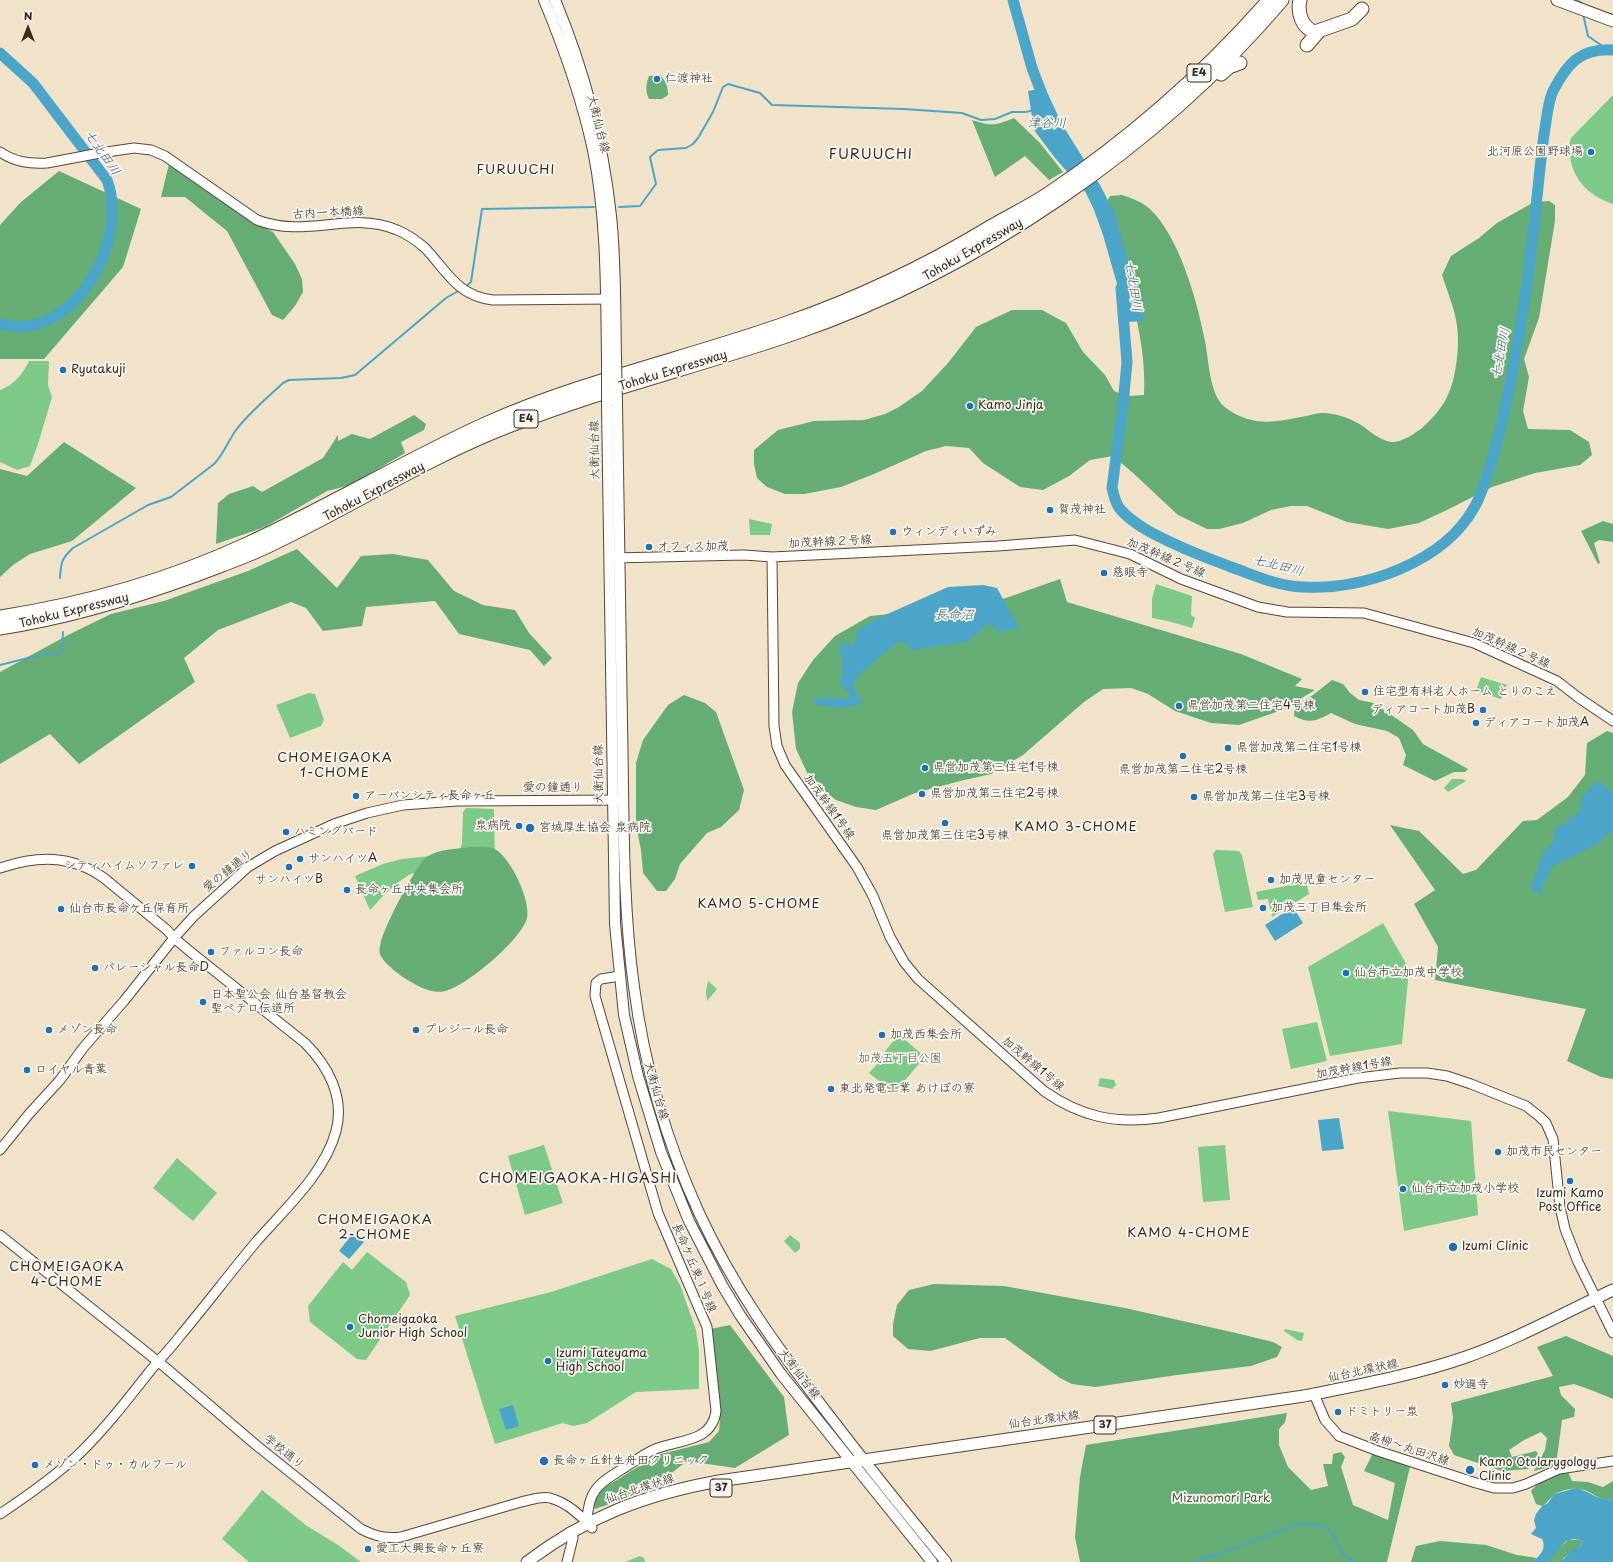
<!DOCTYPE html>
<meta charset="utf-8">
<style>
body{margin:0}
#map{position:relative;width:1613px;height:1562px;overflow:hidden;background:#f0e3c9;font-family:"Playpen Sans",sans-serif}
canvas{display:block}
.north{position:absolute;left:8px;top:8px;width:40px;height:40px;-webkit-text-stroke:3px #f6f6f2;paint-order:stroke;rotate:0deg;font-size:11px;font-weight:700;line-height:16px;text-align:center;color:#3b2a1e}
.north::after{content:'';display:block;margin:auto;width:14px;height:18px;background:#3b2a1e;clip-path:polygon(50% 0,100% 100%,50% 72%,0 100%)}
</style>
<div id="map">
<canvas width="1613" height="1562"></canvas>
<div class="north">N</div>
</div>
<script>
const context = document.querySelector('canvas').getContext('2d');
context.lineJoin = 'round';
function fillPath(path, color) { context.fillStyle = color; context.fill(path, 'evenodd'); }
function trace(path, color, width, dash) { context.strokeStyle = color; context.lineWidth = width; context.lineCap = dash ? 'butt' : 'round'; context.setLineDash(dash || []); context.stroke(path); }
function label(font, color, halo, rows, align = 'center') {
  context.font = font + ' "Playpen Sans","Klee One",sans-serif'; context.lineWidth = 3.5; context.setLineDash([]); context.textBaseline = 'middle'; context.strokeStyle = halo; context.fillStyle = color; for (const [text, x, y, turn = 0] of rows) {
    context.save(); context.translate(x, y); context.rotate((+turn || 0) * Math.PI / 180); context.textAlign = isNaN(turn) ? turn : align; if (halo) context.strokeText(text, 0, 0); context.fillText(text, 0, 0); context.restore();
  }
}
fillPath(new Path2D(`
 M1613,95V204C1590,196 1573,181 1570,156C1569,149 1569,144 1571,138Z
 M29,361H49L48,385L52,397L38,444L30,466L17,470L0,462V390C14,385 23,374 29,361Z
 M749,519L772,524L770,535H750Z
 M1156,584L1192,596L1191,615L1195,618L1192,628L1168,621L1152,618V599Z
 M1481,677L1507,685L1501,699L1479,692L1477,688Z
 M309,693L315,694L324,720L321,726L290,738L276,705Z
 M1452,779H1462L1466,781L1448,792L1444,788Z
 M466,808L494,809L495,867C478,868 422,868 409,875C394,884 382,897 370,910L355,876L383,864L402,859L458,853L462,844L463,812Z
 M1216,850L1239,851L1242,855L1253,907L1225,912L1213,854Z
 M1306,882L1309,894L1272,917L1268,899L1258,900L1256,892Z
 M1383,923L1409,969L1402,1044L1330,1056L1308,967Z
 M708,981L717,989L707,1001L706,991Z
 M1317,1022L1327,1061L1291,1069L1282,1029Z
 M896,1039H904L925,1057L894,1093L869,1073L881,1060L880,1057C886,1051 889,1045 896,1039Z
 M1100,1078L1114,1080L1116,1085L1112,1089L1098,1086Z
 M1388,1111L1471,1121L1478,1215L1404,1231Z
 M544,1145L563,1203L525,1215L508,1156Z
 M1225,1145L1230,1200L1203,1202L1198,1147Z
 M177,1158L217,1193L193,1221L153,1188Z
 M790,1235L800,1243V1249L795,1253L784,1241Z
 M367,1252L406,1282L410,1295L366,1360L357,1359L310,1322L308,1306L343,1262L352,1270Z
 M652,1259L671,1269L680,1285L696,1330L699,1351V1389L636,1392L587,1423L573,1426L563,1423L495,1444L455,1316L551,1292Z
 M1285,1329L1304,1333L1302,1341L1297,1340L1284,1331Z
 M262,1490L307,1526L338,1545L361,1562H249L222,1539Z
 M640,1556L644,1558L645,1562H625Z`), '#7cc988');
fillPath(new Path2D(`
 M660,75C666,81 668,86 668,95L662,99H649C645,91 646,84 649,76Z
 M1014,118L1040,143L1063,172L1049,180L1025,156L995,177L972,120C991,126 995,126 1014,118Z
 M169,164L247,218L273,232L295,264L302,279L303,292L295,306L283,320L272,315L227,231L185,197H161Z
 M59,171L141,209L123,267L44,359H0V225L21,202Z
 M1122,195C1132,198 1142,202 1150,209C1180,238 1197,301 1205,341C1209,360 1209,396 1226,408C1251,426 1272,423 1301,417C1308,416 1315,413 1322,413C1336,413 1350,418 1361,425C1370,431 1379,440 1391,442C1401,443 1414,434 1422,428C1431,420 1442,408 1447,397C1456,380 1460,345 1457,326C1455,309 1447,291 1442,275L1451,256L1479,238L1497,223L1534,202L1549,201L1555,205V221L1539,318L1524,359L1529,377L1523,411L1528,429L1570,430L1589,442L1592,455L1580,465L1535,473L1492,487L1449,509L1419,523L1388,529L1347,522L1307,506H1291L1271,510L1243,523L1219,529H1207L1178,515L1133,473L1113,456L1090,460L1069,476L1043,490L1020,487L983,463L969,448L946,446L926,451L874,474L841,487L804,494H785L767,487L757,478L754,464V450L778,430L814,421L864,420L885,414L899,407L922,391L948,363L976,327L1012,310H1042L1066,323L1083,352L1105,375L1114,391L1127,396L1144,395C1148,336 1121,262 1105,205L1110,196Z
 M414,415L426,424L424,430L401,442L405,453L351,485L327,491L265,527L216,544L218,503L229,494L253,486L262,492L323,458L338,435V441L352,434L370,439Z
 M64,442L136,488L72,541L30,554L13,565L0,577V469L27,476Z
 M1603,521L1613,524V542L1599,540L1594,543L1600,563L1598,564L1581,531Z
 M297,549L337,588L361,556L393,554L428,560L454,591L483,605L515,610L529,633L552,658L544,666L530,650L459,634L435,601L366,607L362,626L323,631L306,608L291,602L218,630L184,658L195,682L79,764L50,734L0,764V672L70,634L111,614L164,601L248,571Z
 M1060,579L1067,602L1241,654L1302,679L1295,686L1315,690L1282,710L1239,725L1211,723L1175,711L1148,694L1131,688L1103,689L1084,702L1023,755L991,774L960,781L915,793L876,810L856,807L836,800L811,781L796,749L792,712L798,683L813,660L835,636L870,616L919,611L1003,599Z
 M1332,680L1343,684L1350,693L1359,700L1374,703L1413,730L1423,744L1468,769L1465,772H1454L1435,781L1403,765L1406,755L1399,738L1387,731L1355,724L1331,713C1317,721 1309,724 1294,716L1295,706L1313,695Z
 M684,695L705,703L716,712L744,790L739,810L721,827L707,833L680,864L675,879L666,891H657L643,873L641,850L636,824V763L643,740L668,705Z
 M1607,731L1613,733V1079L1601,1077L1567,1061L1586,1009L1435,980L1438,947L1414,904L1435,890L1390,825L1419,831L1463,874L1476,870L1523,821L1537,820L1568,797L1585,775L1587,743Z
 M471,847C478,847 488,846 495,849C510,857 531,900 527,918C522,939 467,986 445,991C438,993 431,991 425,989C412,984 385,967 380,954C379,951 380,945 381,942C384,928 416,864 427,857C438,849 457,849 471,847Z
 M934,1284L1004,1286L1125,1308L1236,1333L1273,1342L1282,1347L1277,1357L1251,1366L1177,1375L1095,1387L1072,1384L1060,1378L1005,1338H980L930,1351L908,1349L893,1336V1324L897,1305L909,1290Z
 M730,1325L784,1397L789,1435L735,1468L687,1461L669,1475L661,1486L595,1509L592,1505L599,1491L657,1455L709,1442L719,1431L720,1419L710,1329Z
 M1566,1336L1613,1356V1399L1591,1390L1574,1384L1559,1387L1561,1395L1575,1409L1574,1417L1562,1420L1556,1465L1534,1471L1545,1450L1547,1438L1541,1432L1524,1440L1509,1450L1512,1457L1536,1451L1538,1454L1528,1469L1502,1471L1454,1455L1449,1446L1453,1418L1451,1403L1553,1376L1537,1347Z
 M1287,1413L1285,1422L1279,1429V1445L1288,1467L1311,1490L1328,1486L1323,1464H1332L1333,1454L1341,1452L1345,1457L1341,1467L1353,1505L1388,1520L1395,1483L1364,1471L1373,1453L1410,1467L1387,1562H1080L1075,1537L1080,1477L1086,1445Z
 M1568,1472L1572,1481L1588,1482L1603,1487L1613,1481V1499C1598,1501 1596,1494 1584,1490C1576,1487 1563,1490 1556,1493C1551,1496 1548,1503 1542,1506L1536,1504L1531,1491C1540,1480 1554,1475 1568,1472Z
 M1568,1540H1580L1582,1542L1581,1546L1569,1553L1562,1560L1557,1562H1548L1555,1552Z
 M1440,1541L1486,1545L1517,1555L1537,1558L1533,1562H1411L1416,1546Z`), '#65ad74');
fillPath(new Path2D(`
 M1045,88L1063,126L1100,185L1115,214L1144,321L1128,322L1103,235L1094,210L1086,193L1055,158L1034,130L1028,91Z
 M983,585L997,588L1019,628L999,632L989,624L967,642L910,650L906,643L898,642L858,675L853,688L863,703L846,708L817,705L814,698H850L849,692L839,685L843,672L839,643H844L854,645L857,631L874,620L948,587Z
 M1597,781L1613,791V832L1610,835H1605L1601,842L1552,867L1541,888L1542,894L1540,895L1530,888L1543,853L1556,838L1553,832L1561,824H1567L1569,818L1579,813L1582,797Z
 M1293,907L1303,923L1275,941L1265,925Z
 M1339,1118L1344,1149L1322,1151L1318,1120Z
 M353,1233L364,1242L349,1259L339,1251Z
 M513,1405L519,1426L506,1430L499,1409Z
 M1576,1488C1590,1491 1597,1501 1613,1499V1562H1557L1564,1559L1570,1551L1581,1546L1582,1542C1578,1538 1569,1539 1565,1542L1548,1562H1533C1540,1555 1547,1549 1542,1539L1531,1534L1536,1528L1534,1520L1536,1514L1542,1506L1548,1503L1554,1494Z`), '#4ba5c8');
trace(new Path2D(`
 M1576,0L1582,3V5
 M1583,14L1588,36L1608,50
 M619,207L640,206L656,184L650,157L658,150L686,148L693,144L698,138L713,112L723,87L728,84L760,93L772,105L904,109L962,113L981,120L995,119L1012,112H1026L1034,110
 M465,287L471,282L482,209L594,207
 M60,578C61,563 61,559 73,548L148,505L171,497L214,464C224,454 228,441 236,430C249,413 267,398 283,383L289,380L341,378L355,375L446,298L460,290
 M0,665L36,656L56,654L61,651L62,648L63,632
 M1197,1562L1207,1556L1216,1555L1302,1523L1326,1527L1335,1537L1343,1554L1354,1562`), '#4ba5c8', 2);
trace(new Path2D(`
 M1013,0L1032,68L1045,102
 M0,53L33,83L107,180C130,241 73,344 0,324
 M1121,288L1127,362L1123,405L1112,488C1114,495 1115,503 1120,509C1135,526 1159,537 1179,546C1196,554 1213,560 1231,567C1254,575 1277,586 1302,587C1363,591 1445,562 1475,506C1479,500 1481,492 1484,485C1492,461 1499,438 1504,413C1519,345 1529,276 1536,206C1539,180 1541,154 1545,128C1547,116 1548,102 1553,91C1567,64 1580,48 1613,50`), '#4ba5c8', 11);
const tertiary = new Path2D(`
 M0,152C15,162 29,164 47,163L100,153L134,148L151,150L165,156L257,220C306,239 352,210 397,230C407,234 417,241 425,248C447,271 457,296 493,300L613,299
 M772,557L774,726L777,746L785,765L857,867L873,896L890,937L904,962L918,979L1044,1091C1081,1117 1115,1124 1159,1118L1358,1078L1400,1073H1427L1447,1076L1471,1084L1526,1106L1540,1117L1546,1123L1553,1139L1560,1207L1565,1229L1578,1262L1613,1333
 M613,558L744,555L772,557L998,546L1075,540L1130,554L1181,579L1258,607L1287,612L1364,613L1474,643L1557,681L1579,698L1613,721
 M0,868C37,856 70,854 104,878L167,930L174,938L192,953L305,1043C328,1066 345,1097 336,1131C325,1173 284,1210 256,1242C230,1273 206,1305 180,1336C171,1348 160,1359 150,1371C128,1399 105,1429 78,1455C54,1477 27,1496 0,1514
 M0,1150L29,1114L60,1080L83,1048L124,1001L174,938L194,916L248,867L275,851L334,824L367,813L403,805L457,801L620,800
 M0,1235L166,1368L256,1445L361,1529C375,1536 385,1539 401,1537L521,1502C531,1500 541,1496 550,1498C566,1502 582,1516 592,1528
 M1314,1394L1325,1420L1339,1436L1378,1451L1476,1483L1494,1488H1513L1526,1484L1559,1469L1613,1461
 M587,1522C588,1488 600,1483 627,1466C635,1461 644,1454 653,1450C676,1439 712,1444 716,1411L707,1327L658,1213L595,996L596,983L601,979L620,976
 M567,1562L573,1538L570,1532`);
const secondary = new Path2D(`
 M544,0C564,48 582,99 593,150C607,219 606,291 607,361
 M555,0C584,69 603,142 611,216C616,263 615,311 616,358
 M617,404C619,510 621,617 622,724C624,811 622,900 634,987C644,1065 667,1143 700,1215C734,1288 776,1346 825,1410C864,1461 905,1512 946,1562
 M607,406L615,924L624,1015L638,1076L661,1152L689,1221L722,1285L740,1315L781,1374L932,1562`);
const primary = new Path2D(`
 M1557,0L1613,21
 M527,1562C586,1517 646,1494 719,1481L1304,1396C1359,1385 1414,1375 1466,1357C1517,1339 1564,1313 1613,1290`);
const motorway = new Path2D(`
 M1300,0C1297,13 1302,28 1315,32L1352,19L1362,9
 M1307,45L1319,31
 M1221,74L1229,67L1240,63
 M0,617C85,604 169,580 247,544C328,507 404,461 485,424C581,381 685,359 784,324C857,299 926,266 992,226C1011,215 1030,206 1048,194C1130,139 1204,74 1269,0
 M0,628C67,618 133,598 196,575C219,566 242,558 264,548C341,512 413,466 491,433C590,392 694,368 795,333C976,271 1158,146 1282,0`);
trace(tertiary, '#564638', 11);
trace(secondary, '#564638', 12);
trace(primary, '#564638', 13);
trace(motorway, '#564638', 15);
trace(tertiary, '#fff', 9);
trace(secondary, '#fff', 10);
trace(primary, '#fff', 11);
trace(motorway, '#fff', 13);
const secondaryBridge = new Path2D(`
 M616,358L617,404
 M607,361V406`);
trace(secondaryBridge, '#564638', 12, []);
trace(secondaryBridge, '#fff', 10);
for (const [x, y, r, color] of [
 [657,79,4,"#1f6fb2"],
 [1591,152,4,"#1f6fb2"],
 [63,370,4,"#1f6fb2"],
 [970,406,4,"#1f6fb2"],
 [1050,510,4,"#1f6fb2"],
 [893,532,4,"#1f6fb2"],
 [649,547,4,"#1f6fb2"],
 [1104,573,4,"#1f6fb2"],
 [1365,692,4,"#1f6fb2"],
 [1179,706,4,"#1f6fb2"],
 [1483,710,4,"#1f6fb2"],
 [1476,723,4,"#1f6fb2"],
 [1228,748,4,"#1f6fb2"],
 [1183,756,4,"#1f6fb2"],
 [925,768,4,"#1f6fb2"],
 [922,794,4,"#1f6fb2"],
 [356,796,4,"#1f6fb2"],
 [1194,797,4,"#1f6fb2"],
 [945,823,4,"#1f6fb2"],
 [519,826,4,"#1f6fb2"],
 [530,828,5,"#1f6fb2"],
 [286,832,4,"#1f6fb2"],
 [300,859,4,"#1f6fb2"],
 [192,866,4,"#1f6fb2"],
 [289,867,4,"#1f6fb2"],
 [1271,880,4,"#1f6fb2"],
 [347,890,4,"#1f6fb2"],
 [1263,908,4,"#1f6fb2"],
 [61,909,4,"#1f6fb2"],
 [211,952,4,"#1f6fb2"],
 [95,968,4,"#1f6fb2"],
 [1346,973,4,"#1f6fb2"],
 [203,1002,4,"#1f6fb2"],
 [49,1030,4,"#1f6fb2"],
 [416,1030,4,"#1f6fb2"],
 [882,1035,4,"#1f6fb2"],
 [27,1070,4,"#1f6fb2"],
 [831,1089,4,"#1f6fb2"],
 [1498,1152,4,"#1f6fb2"],
 [1570,1181,4,"#1f6fb2"],
 [1403,1189,4,"#1f6fb2"],
 [1453,1247,5,"#1f6fb2"],
 [350,1327,4,"#1f6fb2"],
 [548,1361,4,"#1f6fb2"],
 [1445,1385,4,"#1f6fb2"],
 [1338,1412,4,"#1f6fb2"],
 [544,1461,5,"#1f6fb2"],
 [35,1465,4,"#1f6fb2"],
 [1470,1470,5,"#1f6fb2"],
 [368,1549,4,"#1f6fb2"]
]) { const dot = new Path2D(); dot.arc(x, y, r, 0, 2 * Math.PI); context.fillStyle = color; context.fill(dot); trace(dot, '#f6f6f2', 1.5); }
for (const [x, y, w] of [
 [1199,73,24],
 [526,419,24],
 [1105,1425,22],
 [721,1488,22]
]) { const box = new Path2D(); box.roundRect(x - w / 2, y - 9, w, 18, 3); context.fillStyle = '#f6f6f2'; context.fill(box); trace(box, '#3b2a1e', 1); }
label('bold 11px', '#3b2a1e', null, [
 ["E4",1199,73],
 ["E4",526,419],
 ["37",1105,1425],
 ["37",721,1488]
]);
label('12px', '#3b2a1e', '#f6f6f2', [
 ["仁渡神社",665,79],
 ["北河原公園野球場",1583,152,"right"],
 ["Ryutakuji",71,370],
 ["Kamo Jinja",978,406],
 ["賀茂神社",1058,510],
 ["ウィンディいずみ",901,532],
 ["オフィス加茂",657,547],
 ["慈眼寺",1112,573],
 ["住宅型有料老人ホーム とりのこえ",1373,692],
 ["県営加茂第二住宅4号棟",1187,706],
 ["ディアコート加茂B",1475,710,"right"],
 ["ディアコート加茂A",1484,723],
 ["県営加茂第二住宅1号棟",1236,748],
 ["県営加茂第三住宅1号棟",933,768],
 ["県営加茂第二住宅2号棟",1183,770,"center"],
 ["県営加茂第三住宅2号棟",930,794],
 ["アーバンシティ長命ヶ丘",364,796],
 ["県営加茂第二住宅3号棟",1202,797],
 ["泉病院",511,826,"right"],
 ["宮城厚生協会 泉病院",539,828],
 ["ハミングバード",294,832],
 ["県営加茂第三住宅3号棟",945,836,"center"],
 ["サンハイツA",308,859],
 ["シティハイムソファレ",184,866,"right"],
 ["サンハイツB",289,880,"center"],
 ["加茂児童センター",1279,880],
 ["長命ヶ丘中央集会所",355,890],
 ["加茂三丁目集会所",1271,908],
 ["仙台市長命ケ丘保育所",69,909],
 ["ファルコン長命",219,952],
 ["パレーシャル長命D",103,968],
 ["仙台市立加茂中学校",1354,973],
 ["日本聖公会 仙台基督教会",211,995],
 ["聖ペテロ伝道所",211,1009],
 ["メゾン長命",57,1030],
 ["プレジール長命",424,1030],
 ["加茂西集会所",890,1035],
 ["ロイヤル青葉",35,1070],
 ["東北発電工業 あけぼの寮",839,1089],
 ["加茂市民センター",1506,1152],
 ["仙台市立加茂小学校",1411,1189],
 ["Izumi Kamo",1570,1194,"center"],
 ["Post Office",1570,1208,"center"],
 ["Izumi Clinic",1462,1247],
 ["Chomeigaoka",358,1320],
 ["Junior High School",358,1334],
 ["Izumi Tateyama",556,1354],
 ["High School",556,1368],
 ["妙遍寺",1453,1385],
 ["ドミトリー泉",1346,1412],
 ["長命ヶ丘針生舟田クリニック",553,1461],
 ["Kamo Otolarygology",1479,1463],
 ["Clinic",1479,1477],
 ["メゾン・ドゥ・カルフール",43,1465],
 ["愛工大興長命ヶ丘寮",376,1549]
], 'left');
label('12px', '#3b2a1e', '#f6f6f2', [
 ["大衡仙台線",598,124,76],
 ["古内一本橋線",328,213,-3],
 ["Tohoku Expressway",973,250,-30],
 ["Tohoku Expressway",673,371,-17],
 ["大衡仙台線",595,450,-91],
 ["Tohoku Expressway",374,492,-28],
 ["加茂幹線２号線",830,542,-3],
 ["加茂幹線２号線",1166,558,23],
 ["Tohoku Expressway",74,611,-14],
 ["加茂幹線２号線",1511,648,24],
 ["大衡仙台線",599,774,-91],
 ["愛の鐘通り",553,788],
 ["加茂幹線1号線",829,807,54],
 ["愛の鐘通り",228,871,-39],
 ["加茂幹線1号線",1033,1064,40],
 ["加茂幹線1号線",1354,1068,-10],
 ["大衡仙台線",656,1091,74],
 ["長命ケ丘東１号線",694,1268,67],
 ["仙台北環状線",1363,1371,-12],
 ["大衡仙台線",799,1374,52],
 ["仙台北環状線",1044,1420,-8],
 ["高柳～丸田沢線",1409,1449,18],
 ["学校通り",284,1452,39],
 ["仙台北環状線",640,1489,-18]
]);
label('12px', '#4e5a3e', '#f6f6f2', [
 ["加茂五丁目公園",900,1059],
 ["Mizunomori Park",1221,1499]
]);
label('italic 13px', '#415b62', '#f6f6f2', [
 ["津谷川",1047,123],
 ["七北田川",102,153,55],
 ["七北田川",1133,286,82],
 ["七北田川",1501,353,-79],
 ["七北田川",1278,566,14],
 ["長命沼",954,615]
]);
context.letterSpacing = '1px';
label('13px', '#3b2a1e', '#f6f6f2', [
 ["FURUUCHI",516,170],
 ["CHOMEIGAOKA",335,758],
 ["1-CHOME",335,773],
 ["KAMO 3-CHOME",1076,827],
 ["KAMO 5-CHOME",759,904],
 ["CHOMEIGAOKA",375,1220],
 ["2-CHOME",375,1235],
 ["KAMO 4-CHOME",1189,1233],
 ["CHOMEIGAOKA",67,1267],
 ["4-CHOME",67,1282]
]);
context.letterSpacing = '0px';
context.letterSpacing = '1px';
label('14px', '#3b2a1e', '#f6f6f2', [
 ["FURUUCHI",871,155],
 ["CHOMEIGAOKA-HIGASHI",578,1179]
]);
context.letterSpacing = '0px';
</script>
